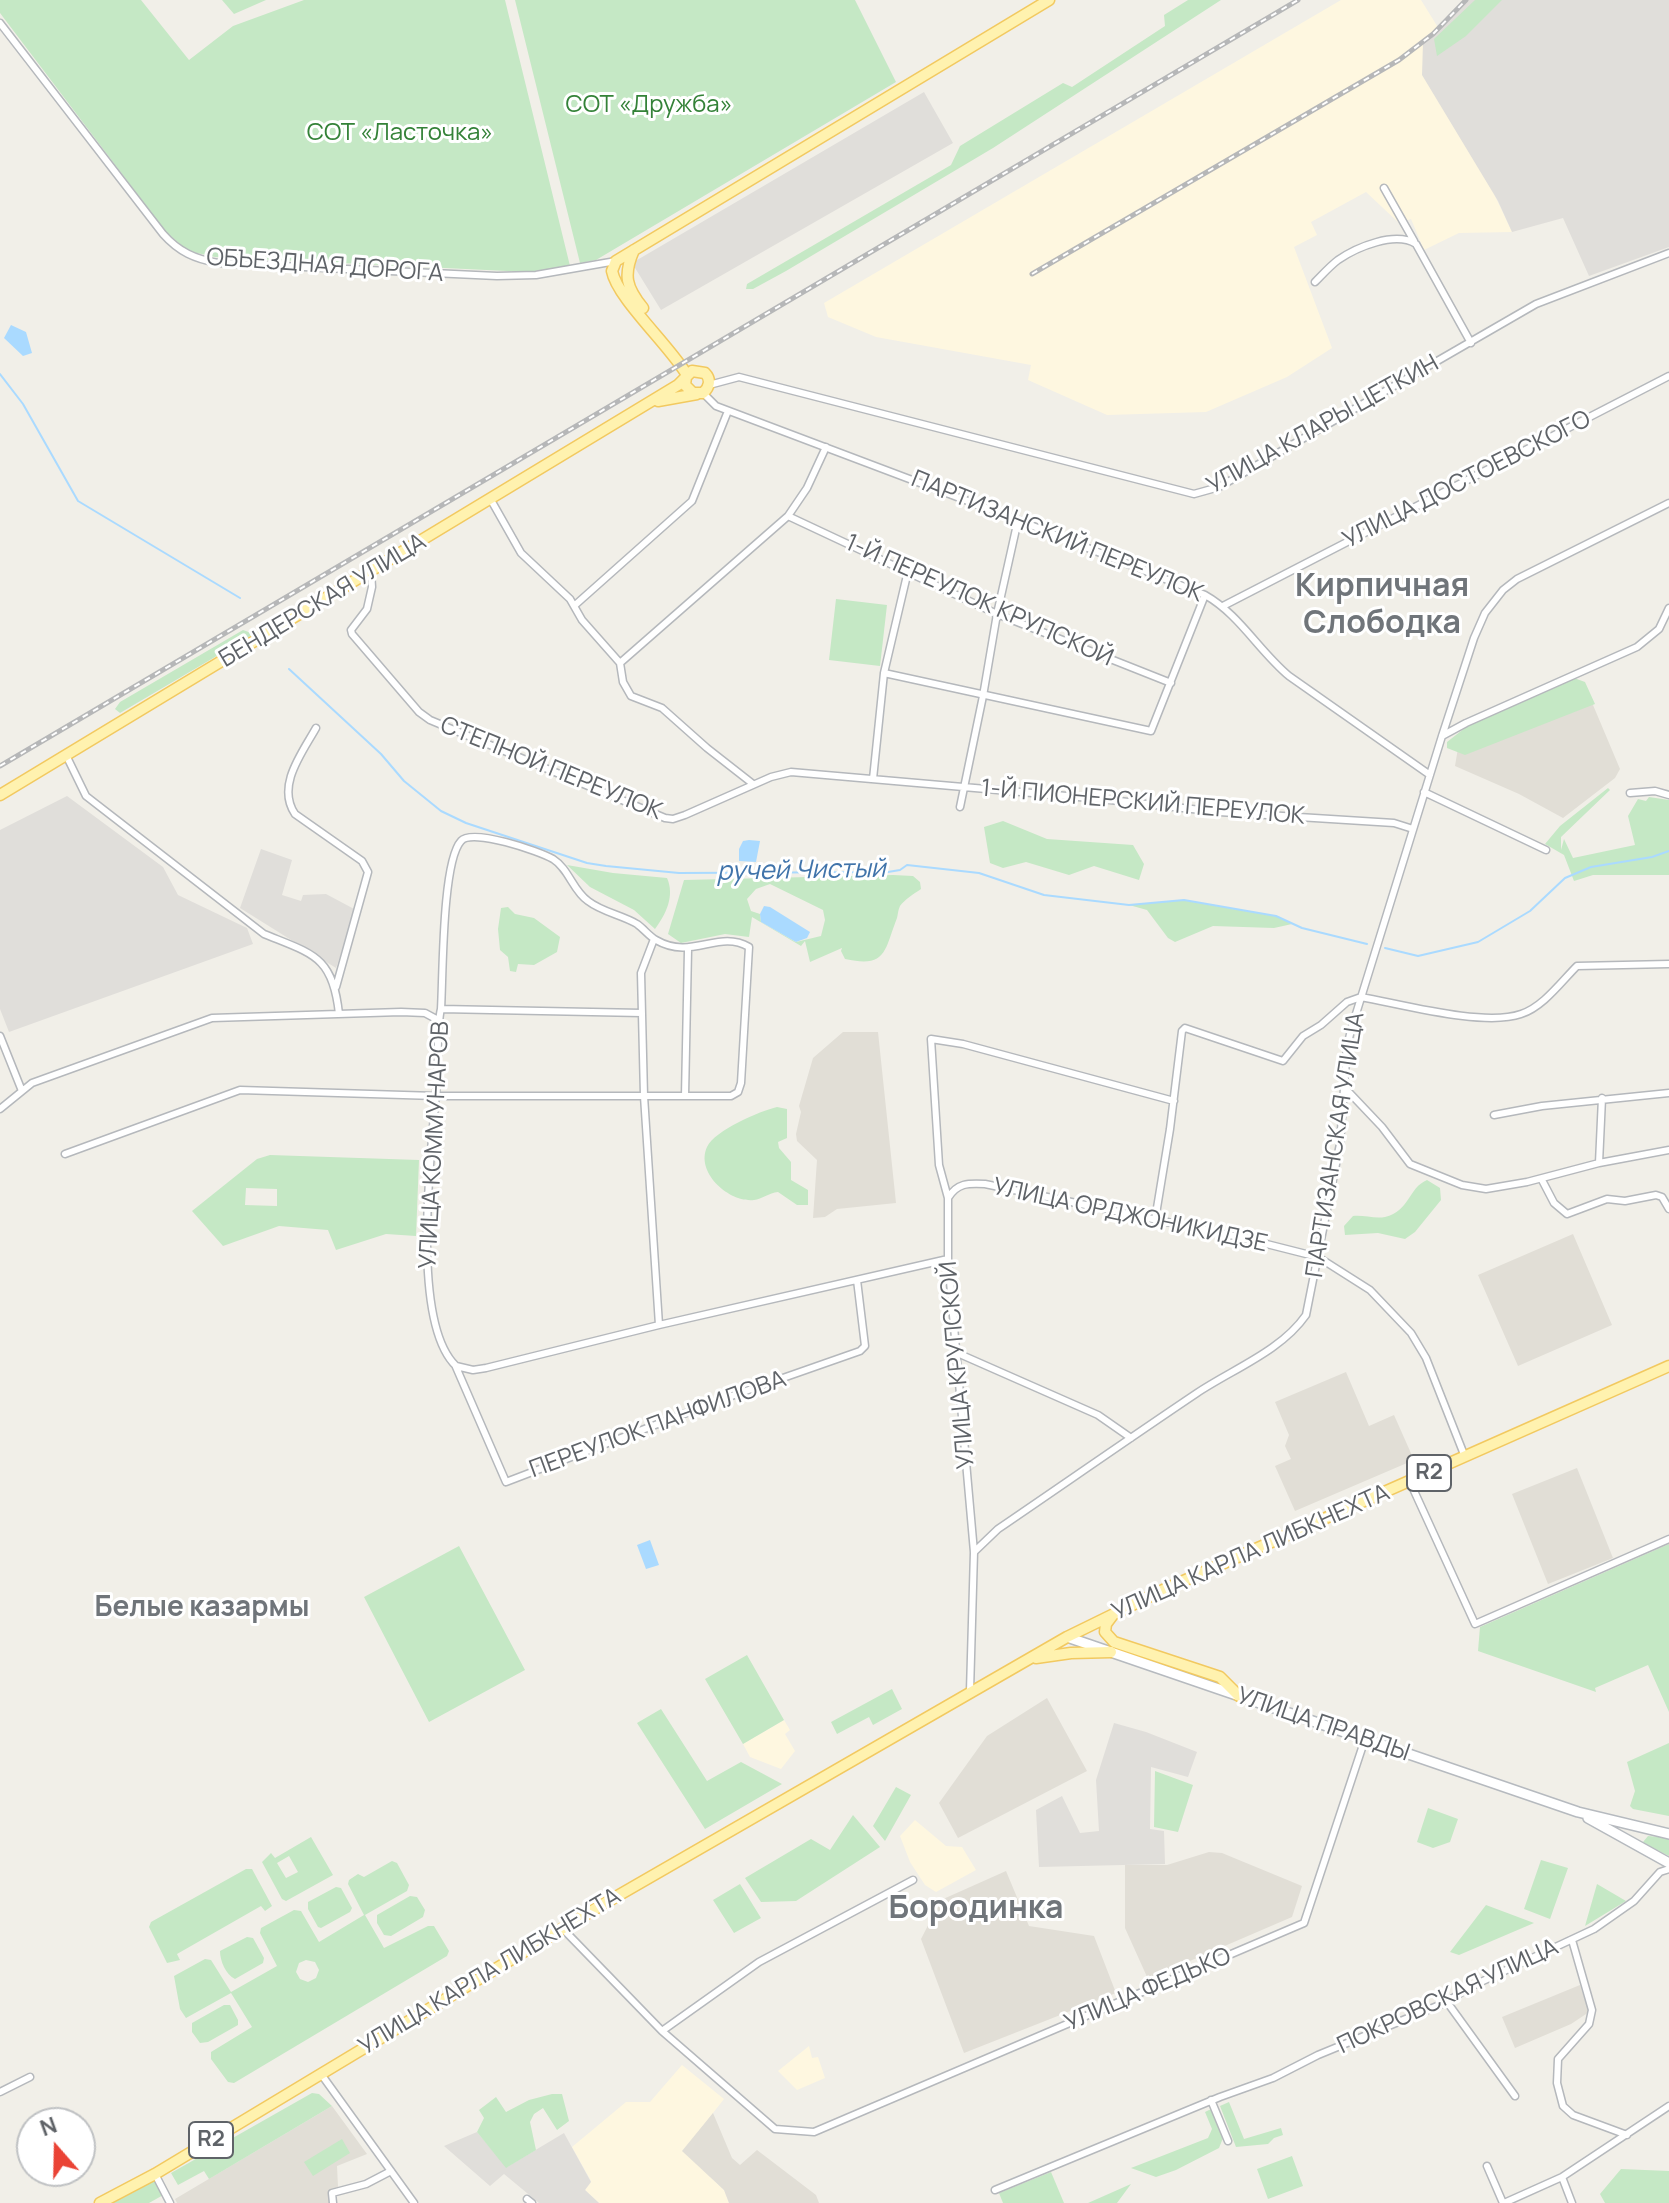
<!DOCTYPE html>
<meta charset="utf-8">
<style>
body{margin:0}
#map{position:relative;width:1669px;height:2203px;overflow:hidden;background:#f1efe8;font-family:Manrope,sans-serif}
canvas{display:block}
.north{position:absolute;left:16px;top:2107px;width:80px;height:80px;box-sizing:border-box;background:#fff;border:2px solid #bfc1c3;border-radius:50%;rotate:340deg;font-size:22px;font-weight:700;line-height:32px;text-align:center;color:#5f6368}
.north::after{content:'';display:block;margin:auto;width:28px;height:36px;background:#ea4335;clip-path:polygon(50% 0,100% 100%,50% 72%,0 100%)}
</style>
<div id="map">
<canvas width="1669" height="2203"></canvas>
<div class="north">N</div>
</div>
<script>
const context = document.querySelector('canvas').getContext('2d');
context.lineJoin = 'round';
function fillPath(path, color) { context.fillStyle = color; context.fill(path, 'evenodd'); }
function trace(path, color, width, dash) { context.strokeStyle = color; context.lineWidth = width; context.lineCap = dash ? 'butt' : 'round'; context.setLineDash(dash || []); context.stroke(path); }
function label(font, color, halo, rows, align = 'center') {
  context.font = font + ' Manrope,sans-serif'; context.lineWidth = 6; context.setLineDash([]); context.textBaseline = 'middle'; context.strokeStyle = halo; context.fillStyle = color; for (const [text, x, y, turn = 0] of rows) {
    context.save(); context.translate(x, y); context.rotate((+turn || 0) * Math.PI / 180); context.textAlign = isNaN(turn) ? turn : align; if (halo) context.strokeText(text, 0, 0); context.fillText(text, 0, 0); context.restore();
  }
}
fillPath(new Path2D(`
 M1341,0H1421L1439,29L1423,43L1512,232L1459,233L1424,250L1411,219L1399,223L1366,192L1311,222L1317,235L1294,247L1332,348L1287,377L1206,412L1107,415L1028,380L1031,365L876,337L828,317L824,303Z
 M784,1720L790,1730L785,1734L795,1751L781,1769L750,1757L743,1744Z
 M915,1820L946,1846L962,1847L976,1870L936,1892L925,1885L910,1862L900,1836Z
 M809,2046L812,2058L818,2057L825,2078L797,2090L778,2071Z
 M682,2065L724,2099L683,2151L724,2190L729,2203H599L585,2190L591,2181L572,2147L626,2102H650Z`), '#fef7e0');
fillPath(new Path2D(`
 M1467,0H1669V247L1589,276L1563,218L1512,232L1498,201L1422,75L1423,43Z
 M924,92L953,143L661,310L632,263Z
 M67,796L163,867L178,895L247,928L253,944L9,1032L0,1009V830Z
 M261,849L292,860L282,895L301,901L303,895L326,894L356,910L336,968L240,908Z
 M1114,1723L1146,1732L1197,1752L1188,1777L1151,1767L1150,1829L1164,1831L1165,1864L1039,1867L1036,1810L1062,1796L1080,1833L1099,1831L1096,1780Z
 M477,2132L507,2167L564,2133L591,2182L585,2190L599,2203H539L504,2174L490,2186L444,2146Z`), '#e0deda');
fillPath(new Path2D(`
 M1585,686L1620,769L1615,778L1563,818L1519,794L1455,766L1459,742Z
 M843,1032H878L896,1203L837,1209L825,1217L813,1218L817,1160L797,1141L796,1134L801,1112L799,1106L813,1058Z
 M1573,1234L1612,1325L1518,1366L1478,1275Z
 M1346,1372L1369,1426L1394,1415L1414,1460L1295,1511L1275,1466L1291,1459L1285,1446L1289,1435L1275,1402Z
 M1577,1468L1613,1558L1548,1584L1512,1494Z
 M1047,1698L1087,1771L958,1838L939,1803L987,1736Z
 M1209,1852L1222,1853L1302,1886L1292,1917L1148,1979L1125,1928V1865H1167Z
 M1006,1871L1029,1926L1094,1936L1116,1993L964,2053L921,1939L941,1900Z
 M1580,1985L1589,2012L1571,2024L1515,2048L1502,2017Z
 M332,2106L367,2154L337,2166L338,2187L329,2192L330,2203H177L175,2199Z
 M713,2113L732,2158L740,2165L757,2150L816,2195L819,2203H729L724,2190L682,2151Z`), '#e1ded6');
fillPath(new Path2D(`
 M0,0H141L189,60L233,26L304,0H505L570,266L528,272L215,257L188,251L166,232L0,13Z
 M222,0H266L234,14Z
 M515,0H855L896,82L596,260L580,263Z
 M1188,0H1221L993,148L786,271L753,289H746L747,284L951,165L960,146L1063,83L1072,87L1165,26L1164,15Z
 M1475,0H1502L1466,36L1437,56L1434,39Z
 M836,599L887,605L880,666L829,660Z
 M243,630L254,634L120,713L115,709L120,702Z
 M1574,678L1585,682L1595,704L1465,755L1447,748V742L1470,724Z
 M1608,788L1610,790L1561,837V850L1564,839L1573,858L1635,845L1628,816L1638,799L1646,801L1649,797L1669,800V875H1593L1574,881L1564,855L1545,844L1560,826Z
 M1003,821L1047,839L1133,845L1144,864L1139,880L1094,866L1069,875L1026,862L1003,868L990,863L984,827Z
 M567,865L613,873L667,878C675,896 666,914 655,929L634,910L590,887Z
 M893,875L913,876L920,882L921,889C915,893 904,900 900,906C898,910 898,914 897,918C884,951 887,968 845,959L841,951L842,948L810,962L805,941L801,946L752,917L749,937L725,934L681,943L668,934L684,880ZM770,884L823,910L825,920L821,936L796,942L761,922L760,914L751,911L747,899L756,889Z
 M1184,900L1276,916L1292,924L1274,928L1213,926L1175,942L1168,938L1147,910L1129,905Z
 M508,907L515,914L534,918L560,937L557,952L534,965L518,964L516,972L510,971L508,957L500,950L498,929L501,908Z
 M777,1107L787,1109V1138L778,1142L779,1148L791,1162V1180L808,1190V1205H797L778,1192C769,1193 762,1199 754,1200C730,1203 695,1173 707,1147C715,1130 760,1111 777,1107Z
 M270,1155L419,1160L416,1236L386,1234L336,1250L328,1230L279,1226L223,1246L192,1211L257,1159ZM246,1188L277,1189V1206L245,1205Z
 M1427,1180L1440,1188L1441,1200L1415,1232L1405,1239L1378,1233L1345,1235L1344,1226L1353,1216C1364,1215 1375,1219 1385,1217C1410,1211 1408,1188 1427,1180Z
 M1669,1544V1712L1648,1665L1595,1688L1596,1692L1478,1651L1480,1627Z
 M459,1546L525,1670L429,1722L364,1597Z
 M747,1655L784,1720L743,1744L705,1679Z
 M892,1689L902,1709L873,1725L869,1717L837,1734L831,1722Z
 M661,1709L707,1781L741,1762L782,1784L705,1829L637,1723Z
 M1669,1743V1816L1633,1809L1630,1806L1635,1791L1627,1762Z
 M1155,1771L1193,1785L1178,1832L1154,1827Z
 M896,1787L911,1795L885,1841L873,1826Z
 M1428,1808L1458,1819L1450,1842L1433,1848L1417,1842Z
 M853,1815L880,1847L796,1901L761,1902L745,1878L811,1839L830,1850Z
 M1648,1836L1669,1838V1856L1645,1844L1643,1842Z
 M311,1837L333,1875L286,1901L282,1899L262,1862L271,1853L275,1858ZM289,1856L298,1872L286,1878L277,1863Z
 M1541,1860L1568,1868L1550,1919L1524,1909Z
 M392,1861L397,1863L409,1885L407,1891L365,1915L384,1948L428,1926H434L449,1951L447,1956L234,2083L228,2082L211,2059V2052L252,2027L231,1993L186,2018L180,2009L174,1976L205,1959L211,1960L231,1992L277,1966L260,1933L261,1928L294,1910L301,1911L319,1942L364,1915L348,1884L349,1880L358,1874L364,1877ZM306,1960L315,1962L319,1970L316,1978L308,1982L300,1979L296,1972L299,1963Z
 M246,1869H252L272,1906L265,1911L261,1906L177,1954L180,1960L167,1963L149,1927L151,1922Z
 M740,1884L761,1918L734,1933L713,1900Z
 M1597,1884L1626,1901L1585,1926Z
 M336,1887L341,1888L352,1908L350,1912L321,1928L318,1927L308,1909V1902Z
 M410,1896L417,1897L425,1910L423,1917L391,1936L384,1935L377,1923V1915Z
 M1486,1905L1534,1923L1459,1955L1450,1952Z
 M247,1937L253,1938L264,1958L263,1963L235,1979C226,1975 220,1961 220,1951Z
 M224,2005H230L238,2020V2025L208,2042L200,2043L192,2032V2023Z
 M312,2093L319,2094L332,2106L209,2179L204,2171L178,2185L171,2173Z
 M552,2094H562L569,2121L557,2130L543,2108L534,2114L530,2122L536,2150L506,2168L477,2132L484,2118L479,2110L496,2097L506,2112L529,2100Z
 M1229,2102L1244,2139L1281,2128L1283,2135L1274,2138L1268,2144L1236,2147L1220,2106Z
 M1211,2109L1223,2138L1219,2148L1176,2170L1156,2177L1131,2168L1208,2138L1212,2129L1205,2112Z
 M342,2139L350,2153L313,2176L304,2162Z
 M1292,2156L1303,2186L1268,2199L1257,2169Z
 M1621,2169L1669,2171V2203H1605L1600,2194Z
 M1051,2172L1064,2203H1003L999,2193Z
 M155,2174L165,2194L149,2203H100Z
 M1131,2184L1117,2203H1088Z`), '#c5e8c5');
fillPath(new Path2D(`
 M11,325L26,332L32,353L23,356L4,338Z
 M749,840L760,841L756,862L739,861V849L743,841Z
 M764,906L770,907L810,932L807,938L796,942L761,922L760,914Z
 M650,1540L659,1565L646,1569L637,1545Z`), '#aadaff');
trace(new Path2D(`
 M0,374L23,404L78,501L240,598
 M289,669L381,754L404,781L441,811L466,823L587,863L606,866L679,873L888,872L900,870L907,865L979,873L1044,895L1129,905L1184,900L1276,916L1302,928L1367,944
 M1385,948L1418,956L1478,942L1530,911L1565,878L1591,867L1652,857L1669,851`), '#aadaff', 2);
const street = new Path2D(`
 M0,23L163,234C179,252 195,259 218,263L497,276L536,275L616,261
 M1384,188L1414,241
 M1315,282C1322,275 1330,266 1338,260C1357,247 1395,231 1416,244L1471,343
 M709,385L739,377L1194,494L1219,487L1536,304L1669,253
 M703,393L716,406L1018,520L1205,595C1239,614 1259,651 1289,676L1430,775
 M491,500L521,553L570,599L582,620L620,663L623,682L631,696L662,708L707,748L753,784
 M788,516L997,614L1171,683
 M371,572L372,587L367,609L351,630L352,634L419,712L430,720L665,818L673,819L685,815L771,777L791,772L1101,799L1219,812L1394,823L1413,829
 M574,606L692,501L728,411
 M1223,606L1669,376
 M620,663L788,516L807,488L826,447
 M884,673L1151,731L1205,595
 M316,728C302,753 276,786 295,814L362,861L368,872L336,987
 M1442,736L1466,723L1637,647L1659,629L1669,608
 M66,755L86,796L264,934C313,954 333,956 339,1014
 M873,779L884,673L908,571
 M1424,792L1546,850
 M1630,793L1655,791L1669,795
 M960,807L983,696L997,614L1018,520
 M654,939L641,973L644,1096L659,1325
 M441,1009L642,1013
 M0,1036L22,1091
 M1345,1088L1382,1127L1410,1164L1462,1185L1486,1189L1527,1182L1599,1163L1669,1150
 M685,1096L688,950
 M0,1109L32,1083L212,1018L401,1012L425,1013L438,1020
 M1494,1115L1542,1106L1669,1093
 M65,1154L240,1090L436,1096H731L738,1092L741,1083L749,947C718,929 692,961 656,940C649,936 644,929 637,924C622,915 602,912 588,901C573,891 569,869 553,859C539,851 472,828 461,841C442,862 443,977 441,1009C437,1023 438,1064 437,1082C432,1145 409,1321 456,1366L473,1370L486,1368L659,1325L948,1259
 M1599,1163L1602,1098
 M1542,1180L1554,1203L1567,1214L1607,1199L1625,1201L1656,1195L1662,1197L1669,1209
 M948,1198C957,1183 968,1183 985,1184L1239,1237L1318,1257L1370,1290L1411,1333L1426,1358L1465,1457
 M1155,1220L1170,1129L1182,1031L1185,1028L1283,1061L1303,1036L1321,1025L1347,1002L1361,997C1401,1004 1484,1027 1521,1014C1543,1007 1561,982 1577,966L1669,964
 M955,1352L1098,1415L1131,1438
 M456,1367L506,1482L723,1399L860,1351L865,1346L857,1280
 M1410,1482L1475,1624L1669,1539
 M974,1552L998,1529C1064,1484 1130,1438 1197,1393C1233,1369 1281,1351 1306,1315L1340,1144L1347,1047L1351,1030L1442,736L1474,638L1485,613L1503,590L1517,579L1669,503
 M970,1691L974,1552L948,1259V1198L939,1165L931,1039L963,1044L1174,1101
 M562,1928L662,2031L775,2129L814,2132L1304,1923L1365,1739
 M1572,1940L1592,2010L1589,2024L1558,2059L1557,2083L1563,2106L1573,2115L1627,2135
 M1447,2002L1515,2096
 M662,2031L759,1962L913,1880
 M321,2074L414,2203
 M0,2092L30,2077
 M1211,2100L1228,2141
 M1487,2166L1503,2203
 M155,2174L170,2203
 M1562,2177L1572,2203
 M995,2190L1220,2097L1273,2078L1318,2055L1447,2002L1468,1988L1594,1929L1634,1901L1660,1872L1669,1869
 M527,2199L532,2203
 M333,2203L332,2193L366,2184L391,2171
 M1504,2203L1562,2177L1669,2106`);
const secondary = new Path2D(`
 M1067,1637L1578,1812L1669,1834
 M1588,1818L1669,1863`);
const primary = new Path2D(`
 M634,250C623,275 626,287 643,308
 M687,375C670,346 617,298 612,271L616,261L1049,0
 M658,401L697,394
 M0,795L678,385L692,371L705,373C711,379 710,387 703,393H693L685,385L686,377
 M1112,1616L1106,1624L1105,1632L1114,1642L1220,1677L1239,1696
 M1036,1658L1071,1653L1111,1652
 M100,2203L155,2174L600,1906L1067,1637L1163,1590L1669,1366`);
trace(street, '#b5b8bc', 9);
trace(secondary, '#b6babf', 12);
trace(primary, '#f2c960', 13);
trace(street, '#fff', 6);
trace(secondary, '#fff', 9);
trace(primary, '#fff2af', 10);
const rail = new Path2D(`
 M1032,274L1399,60L1433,34L1466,0
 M0,766L1298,0`);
trace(rail, '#b6b7b8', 5);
trace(rail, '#fff', 2, [6]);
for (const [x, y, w] of [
 [1429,1473,44],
 [211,2140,44]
]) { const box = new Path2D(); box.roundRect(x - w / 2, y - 18, w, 36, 6); context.fillStyle = '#fff'; context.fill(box); trace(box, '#5f6368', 2); }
label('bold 22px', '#5f6368', null, [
 ["R2",1429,1473],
 ["R2",211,2140]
]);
label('24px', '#348238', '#fff', [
 ["СОТ «Дружба»",649,105],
 ["СОТ «Ласточка»",400,133]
]);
label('24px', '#5f6368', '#fff', [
 ["ОБЪЕЗДНАЯ ДОРОГА",325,266,4],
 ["УЛИЦА КЛАРЫ ЦЕТКИН",1323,425,-29],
 ["УЛИЦА ДОСТОЕВСКОГО",1467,480,-27],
 ["ПАРТИЗАНСКИЙ ПЕРЕУЛОК",1057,537,22],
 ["БЕНДЕРСКАЯ УЛИЦА",323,601,-31],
 ["1-Й ПЕРЕУЛОК КРУПСКОЙ",979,601,24],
 ["СТЕПНОЙ ПЕРЕУЛОК",551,769,22],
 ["1-Й ПИОНЕРСКИЙ ПЕРЕУЛОК",1143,803,5],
 ["УЛИЦА КОММУНАРОВ",435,1145,-87],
 ["ПАРТИЗАНСКАЯ УЛИЦА",1336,1145,-81],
 ["УЛИЦА ОРДЖОНИКИДЗЕ",1130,1216,12],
 ["УЛИЦА КРУПСКОЙ",958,1365,-95],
 ["ПЕРЕУЛОК ПАНФИЛОВА",658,1425,-20],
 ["УЛИЦА КАРЛА ЛИБКНЕХТА",1251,1553,-24],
 ["УЛИЦА ПРАВДЫ",1323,1725,19],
 ["УЛИЦА КАРЛА ЛИБКНЕХТА",490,1972,-31],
 ["УЛИЦА ФЕДЬКО",1148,1990,-23],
 ["ПОКРОВСКАЯ УЛИЦА",1448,1997,-25]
]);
label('italic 26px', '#4174aa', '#fff', [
 ["ручей Чистый",801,871,-1]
]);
label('bold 28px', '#70757a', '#fff', [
 ["Белые казармы",202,1608]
]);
label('bold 32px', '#70757a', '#fff', [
 ["Кирпичная",1382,587],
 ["Слободка",1382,624],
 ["Бородинка",976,1909]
]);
</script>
